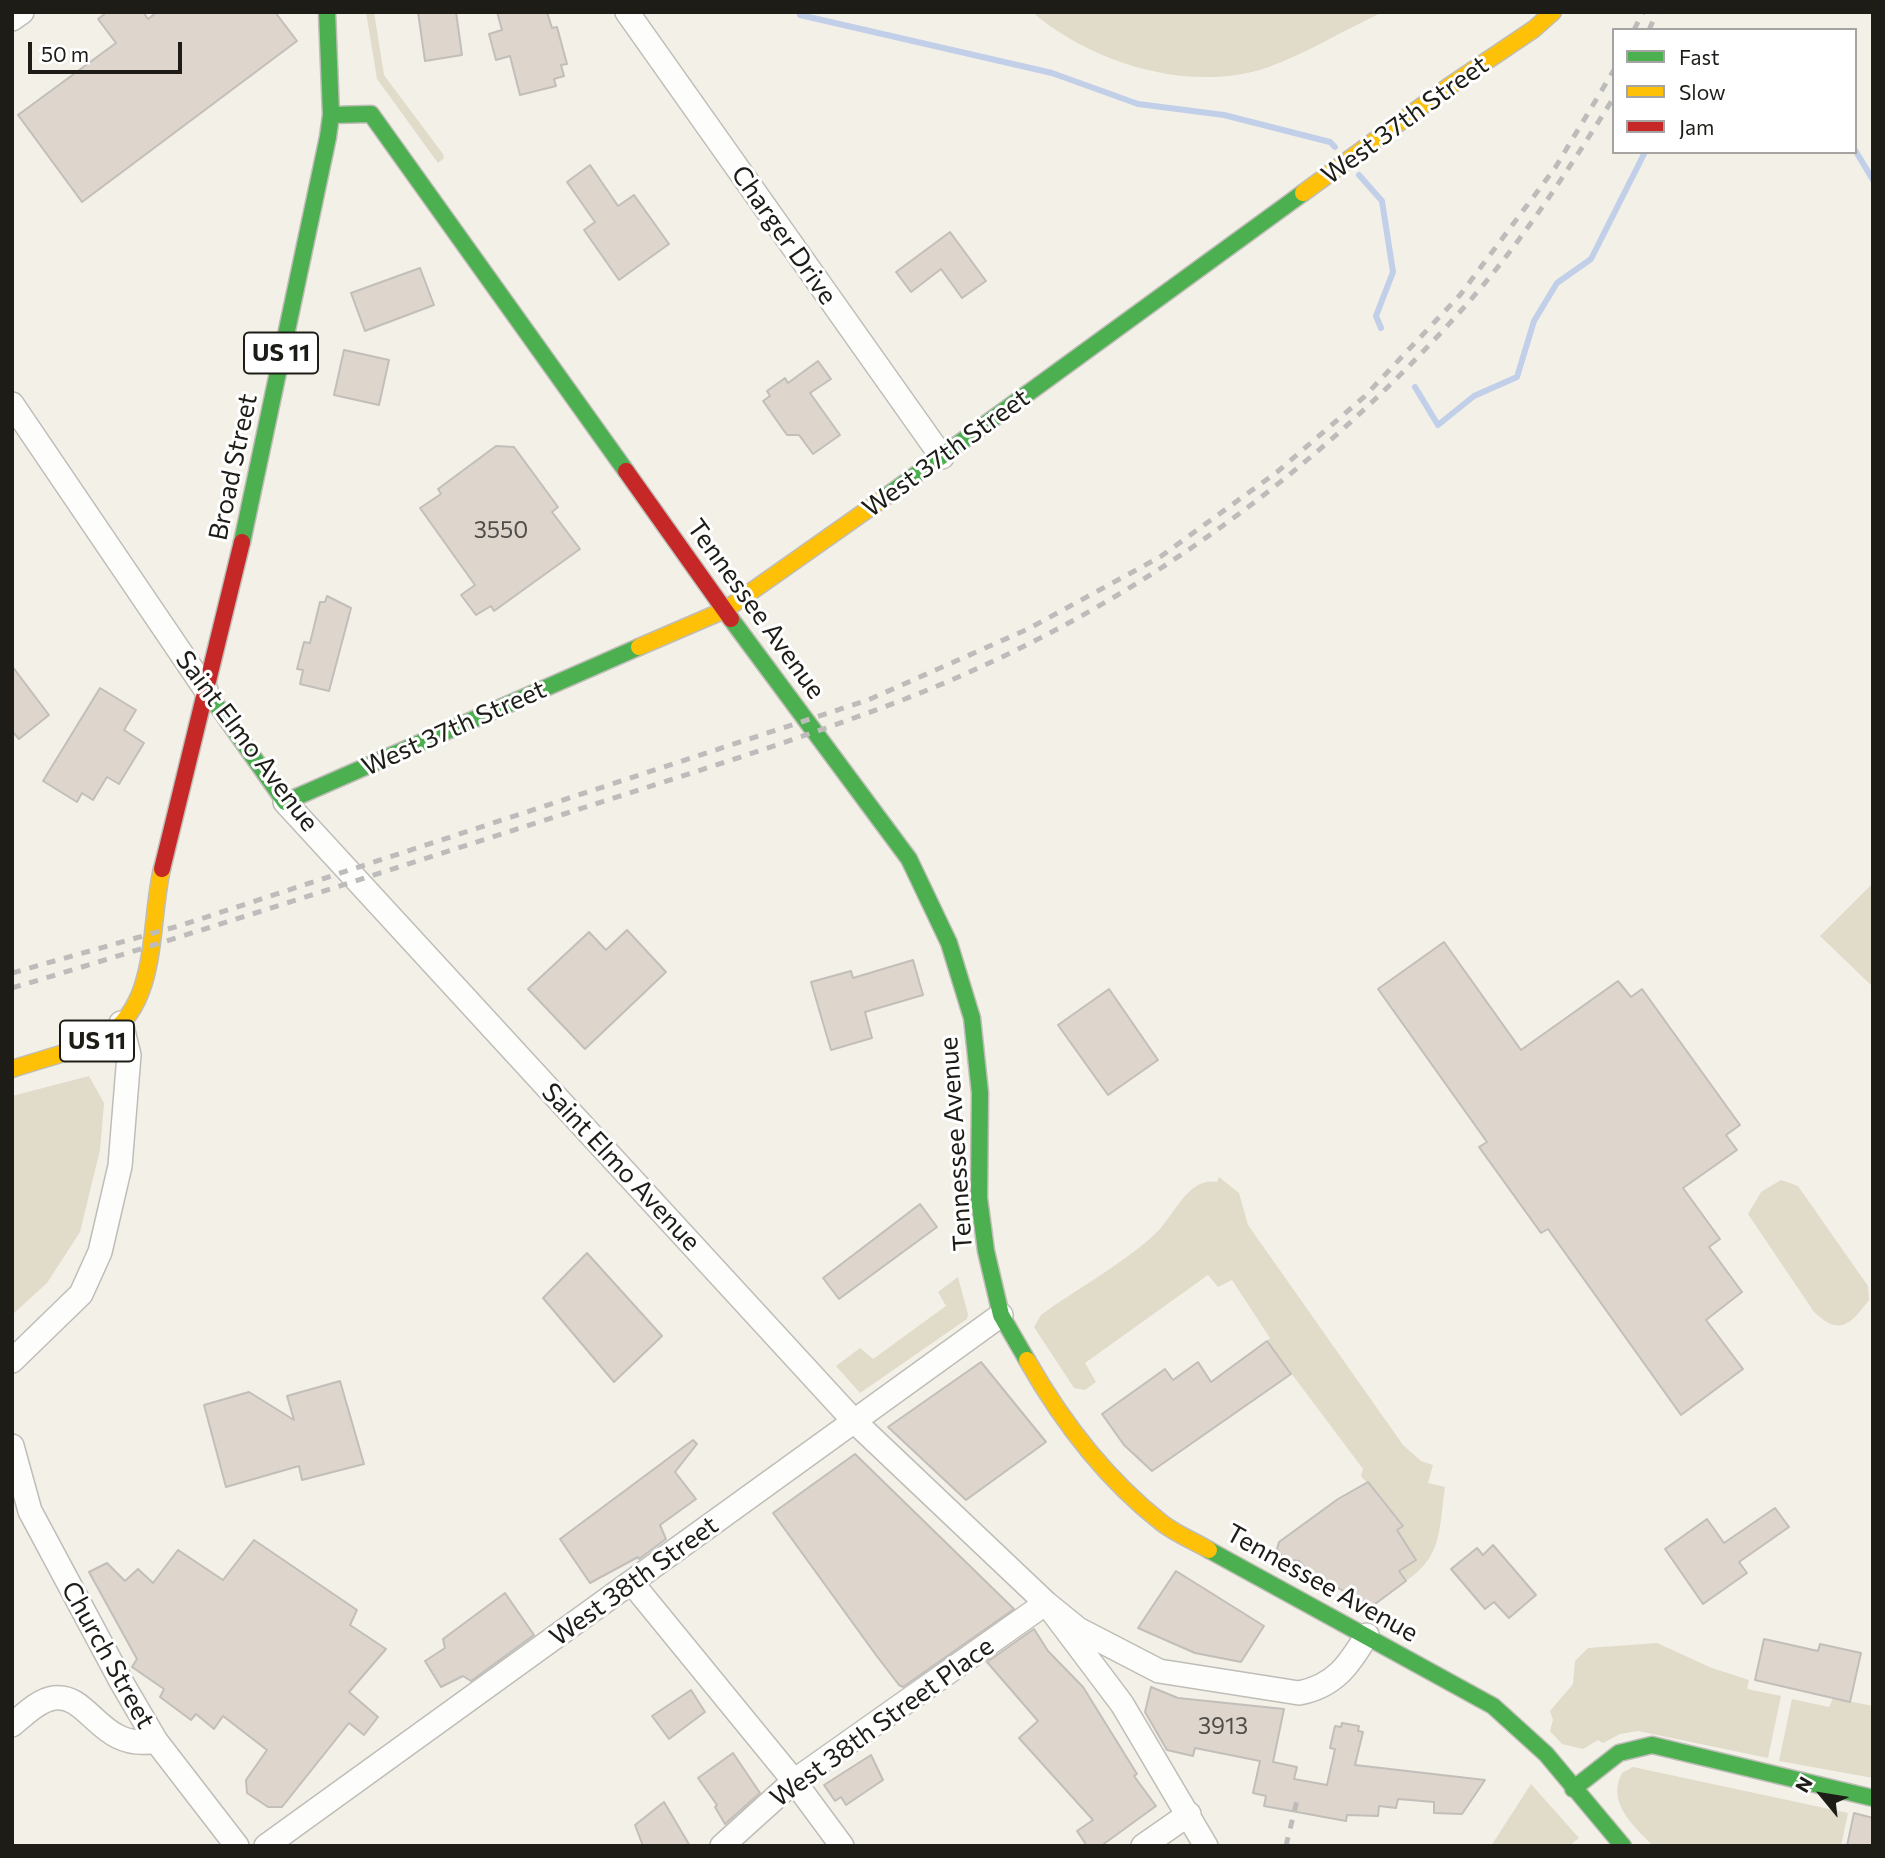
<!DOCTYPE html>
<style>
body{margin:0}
#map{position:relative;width:1885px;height:1858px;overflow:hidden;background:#f3f0e8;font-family:Commissioner,sans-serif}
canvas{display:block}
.frame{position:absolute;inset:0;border:14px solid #1d1c17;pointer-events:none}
.legend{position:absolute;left:1612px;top:28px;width:245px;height:126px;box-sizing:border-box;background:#fff;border:2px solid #a5a4a2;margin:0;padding:9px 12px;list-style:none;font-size:21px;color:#1d1c17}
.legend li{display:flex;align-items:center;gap:14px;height:35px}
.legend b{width:35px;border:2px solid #a5a4a2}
.north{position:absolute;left:1787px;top:1760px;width:70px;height:70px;-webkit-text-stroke:5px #fff;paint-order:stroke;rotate:300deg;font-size:19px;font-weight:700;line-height:28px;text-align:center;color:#1d1c17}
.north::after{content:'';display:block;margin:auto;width:24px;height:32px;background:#1d1c17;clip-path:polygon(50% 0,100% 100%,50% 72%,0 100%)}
.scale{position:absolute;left:28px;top:42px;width:154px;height:32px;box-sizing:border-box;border:4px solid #1d1c17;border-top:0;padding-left:9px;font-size:21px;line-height:24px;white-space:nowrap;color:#1d1c17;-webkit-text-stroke:5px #fff;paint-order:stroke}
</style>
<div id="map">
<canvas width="1885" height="1858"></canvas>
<div class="frame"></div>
<ul class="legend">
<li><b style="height:9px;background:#4caf50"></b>Fast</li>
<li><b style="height:9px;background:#ffc107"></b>Slow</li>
<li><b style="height:9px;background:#c62828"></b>Jam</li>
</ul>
<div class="north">N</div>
<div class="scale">50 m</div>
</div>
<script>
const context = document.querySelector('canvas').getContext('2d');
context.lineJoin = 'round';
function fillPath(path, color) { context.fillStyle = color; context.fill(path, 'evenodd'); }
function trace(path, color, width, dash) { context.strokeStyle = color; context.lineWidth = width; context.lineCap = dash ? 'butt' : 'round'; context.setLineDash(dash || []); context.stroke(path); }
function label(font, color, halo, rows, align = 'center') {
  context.font = font + ' Commissioner,sans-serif'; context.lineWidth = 6; context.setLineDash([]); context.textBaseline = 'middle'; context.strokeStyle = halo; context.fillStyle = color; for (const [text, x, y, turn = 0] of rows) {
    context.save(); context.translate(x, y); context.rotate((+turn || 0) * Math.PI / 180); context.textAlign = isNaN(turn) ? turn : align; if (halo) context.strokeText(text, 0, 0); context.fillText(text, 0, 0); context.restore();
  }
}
fillPath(new Path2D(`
 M366,12H374L384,75L443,154L444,158L438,163L377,79Z
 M1032,12H1380L1381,13C1344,30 1307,53 1269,67C1191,94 1093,64 1032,12Z
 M1873,883V987L1820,936Z
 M89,1076L104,1103L100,1150L80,1232L47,1283L12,1315V1096Z
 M1219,1177L1239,1193L1248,1225L1403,1445L1421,1461L1433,1465L1428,1483L1445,1487C1439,1528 1443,1556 1406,1581L1399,1571L1416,1560L1397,1530L1403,1525L1361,1476L1363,1469L1267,1341L1270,1338L1232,1280L1218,1287L1208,1275L1085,1363L1096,1382L1085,1390L1074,1388L1034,1327L1041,1315C1075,1290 1131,1259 1159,1230C1175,1213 1189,1177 1217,1182Z
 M1781,1180L1798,1186L1868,1286L1869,1300C1851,1324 1840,1337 1814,1312L1748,1214L1761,1192Z
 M958,1277L968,1314L967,1319L860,1393L836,1366L860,1348L873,1359L946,1306L938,1292Z
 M1657,1643L1712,1668L1749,1680L1747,1689L1781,1696L1768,1758L1638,1731L1620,1734L1603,1743L1598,1740L1583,1749L1562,1744L1550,1731L1553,1720L1550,1711L1573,1684L1575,1661L1588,1648Z
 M1833,1698L1873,1706V1778L1779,1761L1792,1699L1829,1707Z
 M1633,1767L1848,1813L1841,1846H1653C1634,1826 1606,1803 1622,1773Z
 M1531,1784L1579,1838L1569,1846H1491Z`), '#e1dbc9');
trace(new Path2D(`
 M800,15L1052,73L1138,104L1224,115L1330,142L1335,147
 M1855,150L1873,180
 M1359,175L1382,201L1393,272L1376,316L1381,328
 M1415,387L1438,425L1474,396L1517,377L1534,321L1557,283L1591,259L1645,152`), '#c2cfe8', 6);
const building = new Path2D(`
 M107,12H143L148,19L157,12H275L297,41L82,202L18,115L116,43L98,19Z
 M418,12H456L462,55L425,61Z
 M497,12H547L552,28L557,27L567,64L561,65L564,76L554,79L556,86L520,95L510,56L496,60L489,34L502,30Z
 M590,165L618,206L634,195L669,244L619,280L584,230L595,222L567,182Z
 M950,232L986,281L962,298L941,269L911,292L896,272Z
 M420,268L434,305L365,331L351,293Z
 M344,350L389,360L379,405L334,395Z
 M818,361L831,379L810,393L840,435L813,454L799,435H787L763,401L770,396L767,391L785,378L788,383Z
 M496,446L514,447L558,507L552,512L580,549L494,611L491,606L476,615L461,595L475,585L420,508L441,494L438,489Z
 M327,596L351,608L329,691L300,684L303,670L297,669L304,642L310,643L320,602H325Z
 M12,666L49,715L19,739L12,731Z
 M100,688L136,710L124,730L144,743L119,784L107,777L93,800L82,793L77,802L43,781Z
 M627,930L666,972L585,1049L528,989L589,932L606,950Z
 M1444,942L1521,1050L1618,981L1631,997L1642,989L1740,1125L1726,1135L1737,1150L1683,1188L1720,1239L1709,1247L1742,1292L1706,1320L1743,1369L1681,1415L1548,1229L1541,1233L1479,1147L1487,1142L1378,989Z
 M913,960L923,995L865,1012L872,1038L831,1050L811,982L851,971L853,978Z
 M1109,989L1158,1060L1108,1095L1058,1025Z
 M920,1204L937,1227L839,1299L823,1278Z
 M587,1253L662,1336L614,1382L543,1298Z
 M1267,1341L1291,1374L1152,1471L1124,1445L1102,1414L1165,1369L1173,1380L1198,1362L1211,1382Z
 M981,1362L1046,1442L966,1500L888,1427Z
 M340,1381L364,1464L302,1480L299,1466L226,1487L204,1405L249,1392L294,1420L287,1396Z
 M693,1440L697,1444L675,1472L696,1499L660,1525L666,1539L639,1559L638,1557L590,1583L560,1539Z
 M855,1454L1014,1609L903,1687L899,1685L876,1655L773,1513Z
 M1368,1482L1403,1526L1397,1530L1416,1560L1399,1571L1406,1581L1371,1607L1307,1570L1299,1561L1284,1559L1277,1549L1279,1542L1338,1499Z
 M1775,1508L1789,1527L1739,1562L1747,1573L1703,1604L1665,1549L1707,1519L1724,1543Z
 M254,1540L357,1610L350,1625L386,1649L349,1692L378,1717L364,1735L349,1723L282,1807H268L247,1793L246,1780L267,1750L223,1716L214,1729L196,1714L191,1720L160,1697L164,1689L132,1667L137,1659L89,1572L107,1563L125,1581L138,1569L153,1583L178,1550L223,1580Z
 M1493,1545L1536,1595L1509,1618L1494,1602L1485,1609L1451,1569L1477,1548L1483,1555Z
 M1176,1571L1264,1626L1241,1662L1195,1653L1138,1628Z
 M505,1593L534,1635L471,1681L463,1676L441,1687L425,1661L445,1648L443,1639Z
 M1034,1629L1048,1651L1083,1687L1137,1774L1134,1776L1156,1806L1101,1846H1087L1077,1831L1093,1820L1019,1738L1038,1721L987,1662Z
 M1764,1639L1818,1651L1820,1644L1861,1653L1850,1702L1755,1680Z
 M1151,1687L1178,1698L1284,1709L1273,1762L1297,1767L1294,1779L1327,1785L1335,1749L1330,1748L1335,1726L1341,1727L1342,1723L1359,1726L1358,1731L1363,1732L1355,1765L1485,1780L1462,1814L1434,1813V1802L1398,1799L1396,1808L1379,1806L1378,1816L1347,1815L1346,1821L1264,1806L1266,1796L1253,1793L1260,1761L1195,1748L1193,1756L1167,1750L1145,1712Z
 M691,1690L705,1712L669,1739L652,1716Z
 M733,1753L760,1793L725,1824L715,1807L717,1805L698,1778Z
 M871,1755L883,1780L846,1805L841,1797L835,1801L824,1785Z
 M664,1802L690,1846H643L635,1825Z
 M1854,1813L1873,1818V1846H1847Z`);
fillPath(building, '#ded5cd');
trace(building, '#c2beba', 2);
const street = new Path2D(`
 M627,12L942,457
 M12,19L22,12
 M12,404L206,690
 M285,802L854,1421L1046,1603L1078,1629L1159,1671L1299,1693C1335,1686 1349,1665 1367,1635
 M12,1361L81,1294L100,1252L120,1166L129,1055L121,1023
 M12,1446L30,1511L122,1683L156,1741L237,1846
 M632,1583L794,1781L842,1846
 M12,1725C24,1715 39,1700 54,1698C90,1693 100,1752 156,1741
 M266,1846L1001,1315
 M722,1846L794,1781L1046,1603L1122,1704L1206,1846
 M1143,1846L1189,1814`);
const fast = new Path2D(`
 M331,115L371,114L626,471
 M884,498L1303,193
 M242,542L328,137L331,115L327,12
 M731,619L909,859L949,943L972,1018L980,1093L979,1198L986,1251L1001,1315L1027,1360
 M206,690L285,802L639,647
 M1209,1550L1493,1706L1546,1754L1623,1846
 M1573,1789L1619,1753L1652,1745L1873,1798`);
const slow = new Path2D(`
 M1303,193L1448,87L1534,29L1553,12
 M639,647L725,610L884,498
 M12,1069C39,1060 68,1053 95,1042C161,1013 148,927 162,869
 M1027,1360C1061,1420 1107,1480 1162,1523C1176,1534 1194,1541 1209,1550`);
const jam = new Path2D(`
 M626,471L731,619
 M162,869L242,542`);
trace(street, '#bfbdb7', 26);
trace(fast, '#bfbdb7', 19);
trace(slow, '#bfbdb7', 19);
trace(jam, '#bfbdb7', 19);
trace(street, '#fdfdfc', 23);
trace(fast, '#4caf50', 16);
trace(slow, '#ffc107', 16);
trace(jam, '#c62828', 16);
trace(new Path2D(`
 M1634,30L1643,12
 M1649,30L1657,12
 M12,973L182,925L868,700L1028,629L1160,557L1277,472L1364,397L1460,295L1555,168L1614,70
 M12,988C197,933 380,873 564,814C678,777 793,742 905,699C1121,615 1312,479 1466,305C1522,242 1569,169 1614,97
 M1286,1846L1298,1796`), '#bdbcba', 5, [9, 9]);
label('23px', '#504d48', null, [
 ["3550",501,530],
 ["3913",1223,1726]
]);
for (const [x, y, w] of [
 [281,353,74],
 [97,1041,74]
]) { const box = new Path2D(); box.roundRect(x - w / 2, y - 20.5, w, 41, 5); context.fillStyle = '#fff'; context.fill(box); trace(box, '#1d1c17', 2); }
label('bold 24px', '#1d1c17', null, [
 ["US 11",281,353],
 ["US 11",97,1041]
]);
label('26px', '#1d1c17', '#fff', [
 ["West 37th Street",1405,120,-36],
 ["Charger Drive",784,235,55],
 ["West 37th Street",946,453,-36],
 ["Broad Street",233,467,-78],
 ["Tennessee Avenue",756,609,54],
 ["West 37th Street",454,728,-24],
 ["Saint Elmo Avenue",247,741,53],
 ["Tennessee Avenue",956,1144,-94],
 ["Saint Elmo Avenue",621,1167,47],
 ["West 38th Street",634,1581,-36],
 ["Tennessee Avenue",1322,1583,29],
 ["Church Street",108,1655,61],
 ["West 38th Street Place",882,1722,-36]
]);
</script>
